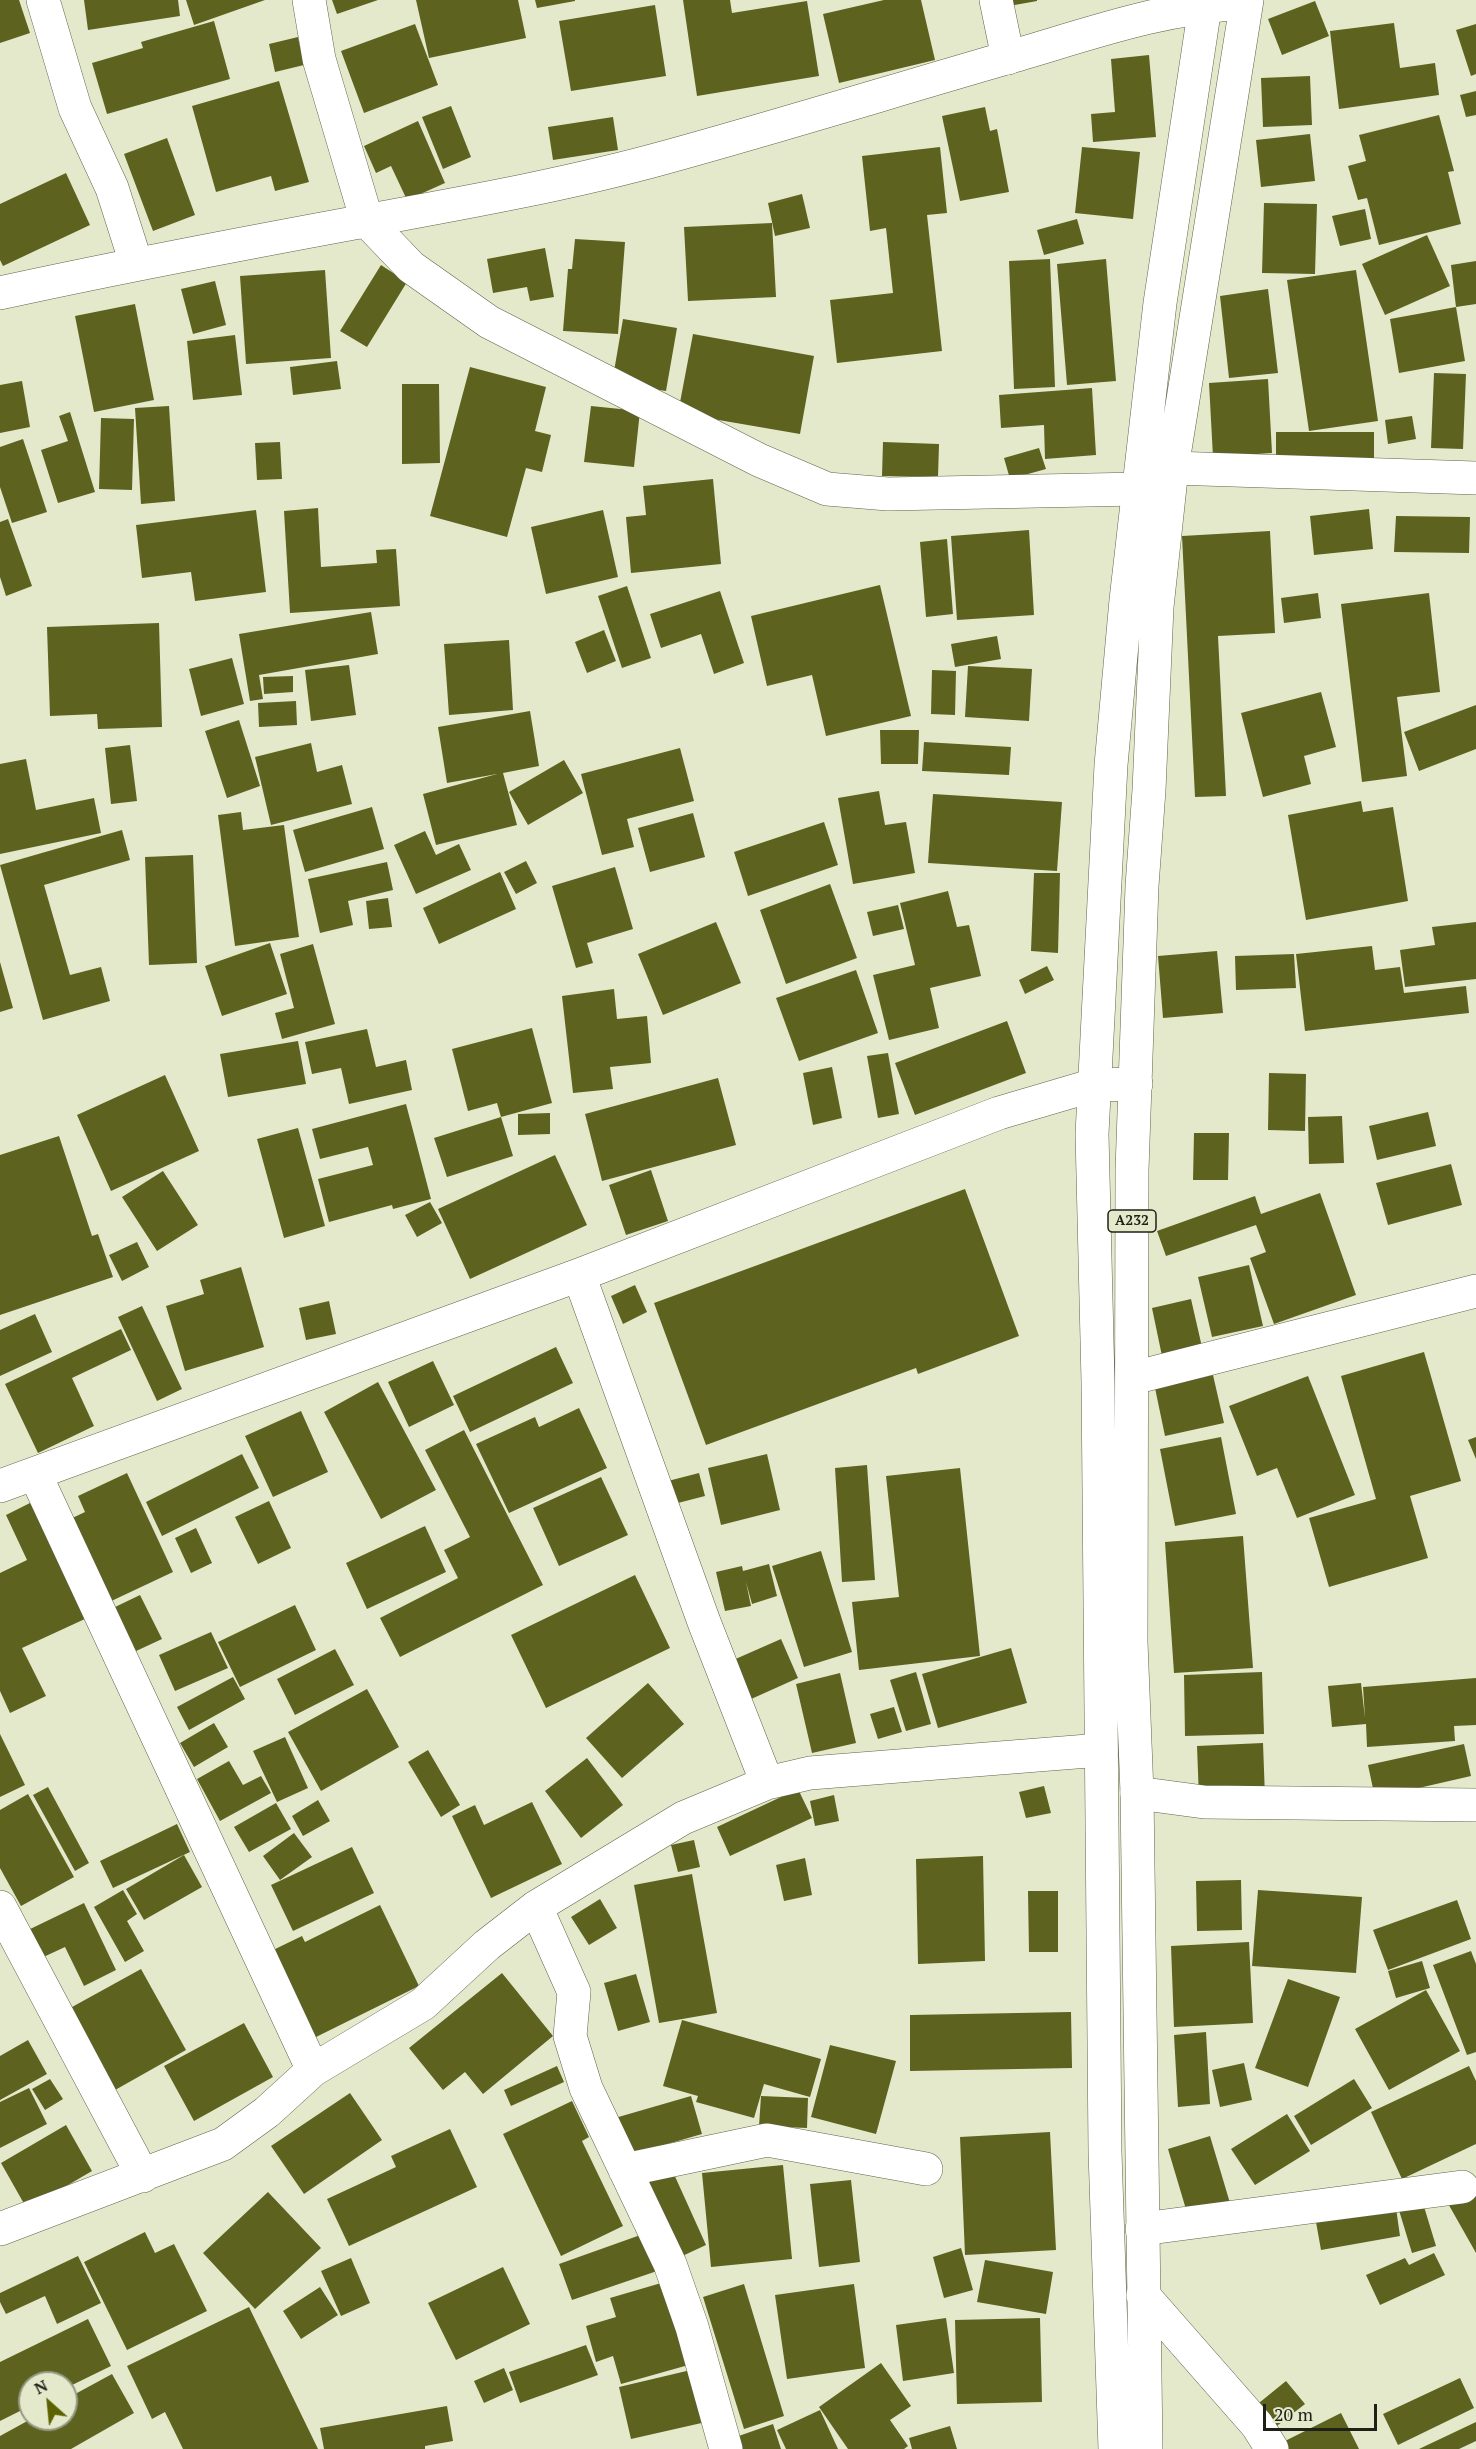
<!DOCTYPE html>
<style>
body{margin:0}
#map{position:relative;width:1476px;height:2449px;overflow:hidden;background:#e5e9cc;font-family:"PT Serif",serif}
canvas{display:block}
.north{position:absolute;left:18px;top:2371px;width:60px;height:60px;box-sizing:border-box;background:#e5e9cc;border:2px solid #969983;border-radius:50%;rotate:333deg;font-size:16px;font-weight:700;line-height:24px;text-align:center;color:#202116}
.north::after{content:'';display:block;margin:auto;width:21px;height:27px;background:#5c6200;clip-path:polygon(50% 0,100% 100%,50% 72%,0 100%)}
.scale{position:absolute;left:1263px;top:2404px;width:114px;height:27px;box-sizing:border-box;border:3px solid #202116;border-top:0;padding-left:8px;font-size:18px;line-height:21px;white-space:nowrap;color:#202116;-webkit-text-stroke:4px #e5e9cc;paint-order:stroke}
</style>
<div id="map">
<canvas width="1476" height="2449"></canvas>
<div class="north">N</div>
<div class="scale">20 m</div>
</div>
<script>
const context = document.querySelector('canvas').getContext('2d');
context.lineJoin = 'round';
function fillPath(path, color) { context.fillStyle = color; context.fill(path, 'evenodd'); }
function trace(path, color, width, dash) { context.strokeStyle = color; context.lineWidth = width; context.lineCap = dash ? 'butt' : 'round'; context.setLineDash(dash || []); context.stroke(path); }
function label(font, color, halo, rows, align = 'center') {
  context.font = font + ' "PT Serif",serif'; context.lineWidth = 6; context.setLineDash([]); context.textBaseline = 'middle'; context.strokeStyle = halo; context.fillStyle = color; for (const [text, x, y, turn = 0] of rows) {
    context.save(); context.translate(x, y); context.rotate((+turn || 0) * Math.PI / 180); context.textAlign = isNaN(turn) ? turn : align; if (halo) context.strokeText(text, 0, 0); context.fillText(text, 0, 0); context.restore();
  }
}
fillPath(new Path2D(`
 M0,0H19L30,33L0,43Z
 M84,0H178L180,16L88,30Z
 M186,0H265L194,25Z
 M332,0H378L337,14Z
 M416,0H518L526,38L429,58Z
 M535,0H575V1L537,8Z
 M683,0H730L732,13L807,1L819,76L697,96Z
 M884,0H921L935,60L839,83L823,14Z
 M1008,0H1037V1L1009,6Z
 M1315,1L1329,36L1282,55L1268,19Z
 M655,5L666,76L571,91L559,21Z
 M214,21L230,79L107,114L92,63L143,48L141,42Z
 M1394,23L1400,68L1435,63L1439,95L1339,109L1330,31Z
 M415,24L438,85L364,113L341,51Z
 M1476,24V74L1471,76L1456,30Z
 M298,37L304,65L275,72L269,44Z
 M1149,55L1156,137L1093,142L1091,114L1115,112L1111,59Z
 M1310,76L1312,125L1263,127L1261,78Z
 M279,81L309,182L275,191L271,176L216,192L192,106Z
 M1476,91V115L1466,117L1460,95Z
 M451,106L471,157L443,169L422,117Z
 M985,107L990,131L997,129L1009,192L960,201L942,116Z
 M1439,115L1454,171L1448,172L1461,224L1379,245L1367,198L1358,200L1348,166L1366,161L1359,135Z
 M613,117L618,150L553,160L548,127Z
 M418,121L445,183L407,200L391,166L376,173L364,146Z
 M1310,134L1315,181L1261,187L1256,140Z
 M167,138L195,215L153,231L124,154Z
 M940,147L947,213L927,215L942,351L837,363L830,300L893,293L886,228L870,231L862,156Z
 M1082,147L1140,152L1133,219L1075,213Z
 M66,173L90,225L3,266L0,260V204Z
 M802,194L810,228L775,236L768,203Z
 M1264,203L1317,204L1315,274L1262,273Z
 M1365,209L1371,239L1340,246L1332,216Z
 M1077,219L1084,244L1044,255L1037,230Z
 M772,223L776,297L688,301L684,227Z
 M1427,235L1450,286L1385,315L1362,264Z
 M575,239L625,242L618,334L563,331L568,269H572Z
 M545,248L554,297L530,301L527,287L493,293L487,259Z
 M1050,259L1055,387L1014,389L1009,261Z
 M1106,259L1116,381L1067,385L1057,264Z
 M1476,261V304L1456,307L1451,265Z
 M381,265L407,282L367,347L340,331Z
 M325,270L331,358L246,364L240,276Z
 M1356,270L1378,421L1309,431L1287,280Z
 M215,281L226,325L193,334L181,289Z
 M1268,289L1278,373L1229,378L1220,296Z
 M135,304L154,400L94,412L75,316Z
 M1456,307L1465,361L1399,373L1390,319Z
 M623,319L677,328L666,391L612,383Z
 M693,334L814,356L800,434L678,413Z
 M235,335L242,395L193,400L187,341Z
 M337,361L341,389L293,395L290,367Z
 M470,367L546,387L535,431L551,435L542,472L526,468L507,537L430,516Z
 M1434,373L1466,374L1463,449L1431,448Z
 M1268,379L1272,453L1213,457L1209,383Z
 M22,381L30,427L0,433V385Z
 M402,384H439L440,463L402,464Z
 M1092,388L1096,455L1045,459L1044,425L1001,428L999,395Z
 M169,406L175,501L141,504L135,408Z
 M591,406L640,411L634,467L584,462Z
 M70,412L95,492L58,503L41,450L68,441L59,416Z
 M1412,416L1416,439L1388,444L1385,420Z
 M101,418L134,419L132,490L99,489Z
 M1276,432H1374V463H1276Z
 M23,439L47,512L12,523L0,487V447Z
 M280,442L282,479L257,480L255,443Z
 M883,442L939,444L938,477L882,476Z
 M1039,448L1046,469L1010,479L1004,458Z
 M713,479L721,564L631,573L626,517L646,515L643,486Z
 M318,508L321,567L377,563L376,550L396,549L400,606L290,613L284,511Z
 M1369,509L1373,549L1314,555L1310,516Z
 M256,510L266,592L195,601L191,572L142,578L136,525Z
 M603,510L618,577L546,594L531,527Z
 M1396,516L1470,517L1469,553L1394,552Z
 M8,519L32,586L6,596L0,577V522Z
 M1029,530L1034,615L957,620L951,536Z
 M1270,531L1275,633L1218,636L1226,796L1195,797L1182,536Z
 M947,539L953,614L926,617L920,542Z
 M880,585L911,716L826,736L812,675L767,686L751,616Z
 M627,586L651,658L622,668L598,596Z
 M720,591L744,663L714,674L701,634L661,648L650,614Z
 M1318,593L1321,618L1284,623L1281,598Z
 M1429,593L1440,692L1397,697L1407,776L1362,782L1341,604Z
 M371,612L378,654L259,675L263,699L250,701L239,634Z
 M159,623L162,727L98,729L97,714L50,716L47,627Z
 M604,630L616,661L587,673L575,642Z
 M997,636L1001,659L955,667L951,644Z
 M509,640L513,710L449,715L444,644Z
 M232,658L244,704L201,716L189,669Z
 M349,665L356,715L311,721L305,670Z
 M968,666L1032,669L1029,721L965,717Z
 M932,670L956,671L955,715L931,714Z
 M293,676V692L264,694L263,677Z
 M1321,692L1336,747L1304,756L1311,784L1263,797L1241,713Z
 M296,701L297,725L259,727L258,703Z
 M1476,705V749L1419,771L1404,732Z
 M530,711L539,766L503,773L517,825L436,845L423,794L497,774L447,783L438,727Z
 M239,720L260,786L227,798L205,731Z
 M880,730H919L918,764H881Z
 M924,742L1011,747L1009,775L922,771Z
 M311,743L317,772L342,765L352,804L271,825L255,757Z
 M130,745L137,801L111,804L105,748Z
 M680,748L694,801L627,819L634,847L602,855L581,774Z
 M26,759L36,810L94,798L101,833L0,854V764Z
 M564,760L583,793L528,825L509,792Z
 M879,791L885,825L906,822L915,873L853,884L838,798Z
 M933,794L1062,802L1057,871L928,863Z
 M1361,801L1363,812L1393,807L1408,901L1306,920L1288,815Z
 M372,807L384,849L305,872L293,830Z
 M241,812L243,830L284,825L299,937L235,946L218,815Z
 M693,813L705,857L650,872L638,828Z
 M824,822L838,865L748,896L734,852Z
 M122,830L130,860L44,885L70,975L101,967L110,1001L43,1020L0,865Z
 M425,831L436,855L459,844L471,870L416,894L394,845Z
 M193,855L197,963L149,965L145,857Z
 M526,861L537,883L516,894L504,872Z
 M387,862L393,890L348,901L353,925L320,933L308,879Z
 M615,867L633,929L587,943L593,963L576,968L552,886Z
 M500,872L516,909L439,944L423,908Z
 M1034,873H1060L1058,953L1031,951Z
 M830,884L857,958L786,984L760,910Z
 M948,891L957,927L969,925L981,976L930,988L939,1028L889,1040L873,975L915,965L900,903Z
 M388,898L392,927L369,929L366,901Z
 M898,905L904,929L873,936L867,912Z
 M716,922L741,983L663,1015L638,954Z
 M1476,922V979L1405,987L1400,950L1435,945L1432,927Z
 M270,943L287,994L222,1016L205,966Z
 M313,944L335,1024L282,1039L275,1013L294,1008L280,954Z
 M1372,946L1375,970L1400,967L1404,993L1466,986L1469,1013L1305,1031L1296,954Z
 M1217,951L1223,1013L1163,1018L1158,956Z
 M1294,954L1296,988L1236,990L1235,956Z
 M0,962L13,1008L0,1012Z
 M1047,966L1054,980L1025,994L1019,980Z
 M856,970L878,1033L799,1061L776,998Z
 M614,989L617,1019L647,1016L651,1063L610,1067L613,1089L573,1093L562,996Z
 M1007,1021L1026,1073L915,1115L895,1063Z
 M532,1028L552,1103L501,1117L513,1156L447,1177L434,1138L501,1117L497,1103L468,1111L452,1049Z
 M367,1029L376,1067L406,1060L412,1090L349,1104L341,1068L312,1074L305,1042Z
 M298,1041L306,1084L228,1097L220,1054Z
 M888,1053L899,1114L878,1118L867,1056Z
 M832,1067L842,1118L813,1125L803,1073Z
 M1269,1073L1306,1074L1305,1131L1268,1130Z
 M165,1075L199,1151L111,1191L77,1115Z
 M718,1078L736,1145L602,1181L585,1114Z
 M406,1104L431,1199L393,1209L392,1205L329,1222L318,1179L373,1165L368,1147L320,1159L312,1129Z
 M1428,1112L1436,1146L1377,1160L1369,1126Z
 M550,1113V1134L518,1135V1114Z
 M1342,1116L1344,1163L1309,1164L1308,1117Z
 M298,1128L325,1226L284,1238L257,1139Z
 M1194,1133H1229L1228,1180H1193Z
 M59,1136L92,1236L98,1234L113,1277L0,1315V1155Z
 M555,1155L587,1225L470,1279L438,1209Z
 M1451,1164L1462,1205L1388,1225L1376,1183Z
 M651,1170L668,1221L626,1235L609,1185Z
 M163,1171L198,1225L157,1251L122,1197Z
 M965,1189L1019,1336L918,1374L916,1368L706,1445L654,1303Z
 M1320,1193L1356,1295L1274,1324L1250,1258L1266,1252L1256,1225L1166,1256L1157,1231L1255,1196L1261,1214Z
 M430,1202L442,1223L417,1237L405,1215Z
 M137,1242L149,1267L122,1281L109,1255Z
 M1249,1265L1263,1326L1212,1337L1198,1277Z
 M241,1267L264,1347L185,1371L166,1306L204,1294L200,1280Z
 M635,1285L647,1312L623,1324L611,1296Z
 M1191,1299L1202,1347L1162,1356L1152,1308Z
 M329,1301L336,1334L306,1340L299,1308Z
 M142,1306L182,1389L157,1401L118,1317Z
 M35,1314L52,1352L0,1376V1330Z
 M121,1329L131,1350L72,1378L94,1426L38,1453L5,1384Z
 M556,1347L573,1383L470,1432L453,1396Z
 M1424,1352L1461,1481L1410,1496L1428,1558L1329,1587L1309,1518L1376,1499L1341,1376Z
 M433,1361L454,1405L409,1427L388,1382Z
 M1213,1375L1224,1423L1165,1436L1155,1388Z
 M1308,1376L1355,1495L1297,1518L1277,1468L1257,1476L1229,1406Z
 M378,1382L436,1490L381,1519L324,1412Z
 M579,1408L607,1468L509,1513L476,1444L535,1417L539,1427Z
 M301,1411L328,1472L273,1497L245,1436Z
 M464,1430L543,1585L400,1657L380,1618L458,1578L444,1550L470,1537L425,1450Z
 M1221,1437L1236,1514L1175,1526L1160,1449Z
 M1476,1437V1459L1468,1440Z
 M242,1454L259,1488L162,1536L146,1502Z
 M767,1454L780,1510L721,1525L708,1468Z
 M867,1465L875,1580L842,1582L835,1468Z
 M960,1468L980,1656L859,1670L852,1602L899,1597L886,1476Z
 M127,1473L173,1572L105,1604L66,1521L85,1512L78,1496Z
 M699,1473L705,1496L674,1504L668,1481Z
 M601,1477L628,1535L559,1566L533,1508Z
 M269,1501L291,1548L258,1564L235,1517Z
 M32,1502L87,1618L22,1648L46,1696L10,1713L0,1691V1573L27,1560L6,1515Z
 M425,1526L446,1572L367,1609L346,1563Z
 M196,1528L212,1563L191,1573L175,1538Z
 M1243,1536L1253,1668L1174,1673L1165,1542Z
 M821,1551L852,1652L804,1667L772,1566Z
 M769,1564L777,1596L752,1604L746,1582L751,1606L725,1611L716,1572L742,1566L743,1571Z
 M635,1575L670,1648L546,1708L511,1635Z
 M140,1595L162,1639L134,1652L113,1608Z
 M295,1605L316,1650L240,1687L218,1642Z
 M211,1632L228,1668L175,1691L159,1655Z
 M781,1639L798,1678L749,1700L731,1661Z
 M1011,1648L1027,1703L938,1728L922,1674Z
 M335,1649L354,1685L295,1715L277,1679Z
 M916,1672L931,1724L906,1731L890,1680Z
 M1262,1672L1264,1734L1185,1736L1184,1675Z
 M840,1673L856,1743L812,1753L796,1684Z
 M233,1677L245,1699L189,1730L177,1707Z
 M1476,1678V1725L1454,1726L1455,1741L1367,1747L1366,1724L1332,1727L1328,1686L1361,1683L1365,1718L1363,1687Z
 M648,1683L684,1724L622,1778L586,1738Z
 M367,1689L399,1747L321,1791L288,1732Z
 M894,1707L902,1732L878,1739L870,1714Z
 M214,1723L228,1747L194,1767L180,1743Z
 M0,1734L25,1785L0,1797Z
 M285,1737L308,1788L277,1802L253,1751Z
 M1263,1743L1265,1797L1199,1799L1197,1746Z
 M1464,1744L1471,1776L1375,1798L1368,1765Z
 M428,1750L460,1805L441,1817L408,1762Z
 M587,1758L623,1805L581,1838L545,1791Z
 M229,1761L243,1785L261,1776L271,1793L220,1821L197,1779Z
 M1044,1786L1051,1813L1026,1818L1019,1792Z
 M48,1787L89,1863L75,1871L33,1795Z
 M798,1789L812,1818L730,1856L717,1827Z
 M28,1794L74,1877L21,1906L0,1868V1810Z
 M834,1795L839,1821L815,1826L810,1801Z
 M318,1800L330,1821L303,1836L292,1816Z
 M532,1802L562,1864L491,1898L452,1816L475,1805L484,1825Z
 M276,1803L291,1829L249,1852L234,1827Z
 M177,1824L190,1852L113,1888L100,1861Z
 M294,1833L312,1857L280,1880L263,1856Z
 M694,1840L700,1867L678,1872L671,1845Z
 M352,1847L374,1893L293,1931L271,1885Z
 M184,1855L202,1887L144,1920L126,1889Z
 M983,1856L985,1961L918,1964L916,1859Z
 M805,1858L812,1895L784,1901L776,1865Z
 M692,1874L717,2013L659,2023L634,1885Z
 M1241,1880L1242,1930L1197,1931L1196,1881Z
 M123,1890L137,1914L127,1921L144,1951L125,1962L94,1907Z
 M1258,1890L1362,1897L1356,1973L1252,1966Z
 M1028,1891H1058V1952H1029Z
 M600,1899L617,1928L589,1945L571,1917Z
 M1457,1900L1471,1939L1388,1970L1373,1930Z
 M84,1903L116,1970L84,1986L65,1947L37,1960L24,1932Z
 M380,1905L419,1986L312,2039L269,1952L302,1936L305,1942Z
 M1249,1942L1253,2023L1174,2027L1171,1946Z
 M1471,1951L1476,1964V2052L1467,2055L1433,1965Z
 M1422,1961L1430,1988L1396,1998L1388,1971Z
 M141,1969L186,2050L108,2094L63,2012Z
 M502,1973L553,2036L483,2094L465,2072L443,2090L409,2048Z
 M636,1974L650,2022L618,2031L604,1983Z
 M1288,1979L1340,1997L1308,2087L1255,2068Z
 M1426,1990L1460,2051L1389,2090L1355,2029Z
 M1071,2012L1072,2068L910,2071V2015Z
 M682,2020L821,2059L810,2097L764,2084L754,2118L696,2102L698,2096L663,2086Z
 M244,2023L273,2077L194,2121L164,2066Z
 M1206,2032L1210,2104L1178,2107L1174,2035Z
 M28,2040L47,2074L0,2100V2056Z
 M830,2045L896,2061L876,2134L811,2117Z
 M1244,2063L1252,2100L1220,2107L1212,2070Z
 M557,2066L564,2082L511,2106L504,2090Z
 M1469,2066L1476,2081V2144L1402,2179L1371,2112Z
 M50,2079L63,2099L45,2110L32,2089Z
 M1354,2079L1372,2108L1311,2145L1294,2116Z
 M29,2088L47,2124L0,2148V2102Z
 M350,2093L382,2140L304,2194L271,2146Z
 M691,2096L702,2134L626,2156L615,2118Z
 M761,2096L808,2098L807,2128L759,2126Z
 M572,2101L589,2137L582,2141L623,2226L561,2256L503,2134Z
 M1287,2114L1310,2151L1255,2185L1231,2149Z
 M66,2125L92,2171L27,2209L1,2163Z
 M450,2129L477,2187L349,2246L327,2199L396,2167L391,2156Z
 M1050,2132L1056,2250L965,2255L960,2137Z
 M1210,2136L1230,2203L1188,2216L1168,2149Z
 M783,2165L792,2259L711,2267L702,2173Z
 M673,2172L706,2245L678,2258L645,2184Z
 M851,2180L860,2262L819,2267L810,2184Z
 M268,2192L321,2248L255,2309L203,2253Z
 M1476,2193V2253L1446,2200Z
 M1422,2200L1436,2246L1412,2253L1398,2207Z
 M1396,2208L1400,2236L1321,2250L1316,2222Z
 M145,2232L155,2253L174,2244L207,2311L127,2350L84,2262Z
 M646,2233L660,2270L572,2300L559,2264Z
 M961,2248L973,2290L944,2298L933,2257Z
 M1434,2253L1445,2275L1380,2305L1366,2275L1405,2258L1409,2265Z
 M78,2256L101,2303L57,2324L45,2296L6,2314L0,2302V2293Z
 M351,2258L370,2303L341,2316L321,2271Z
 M985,2260L1053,2272L1046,2314L977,2302Z
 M503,2267L530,2324L456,2360L428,2303Z
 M668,2281L692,2364L621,2384L613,2356L596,2362L586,2326L616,2317L610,2298Z
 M744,2284L784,2416L744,2429L703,2297Z
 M854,2284L865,2368L787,2379L775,2295Z
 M320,2287L338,2315L301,2339L283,2311Z
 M249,2307L318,2449H183L165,2412L152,2419L127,2366Z
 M946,2318L954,2373L903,2381L896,2325Z
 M1040,2318L1042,2402L957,2404L955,2320Z
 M88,2319L111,2366L66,2388V2383H30V2406L0,2421V2362Z
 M586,2345L598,2375L520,2403L509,2372Z
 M881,2363L911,2406L890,2420L908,2446L904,2449H848L819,2407Z
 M504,2368L513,2390L484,2403L474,2381Z
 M695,2369L706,2422L631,2439L619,2387Z
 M112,2374L134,2413L71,2449H0V2436L31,2419H66V2399Z
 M1460,2378L1474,2408L1398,2445L1383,2414Z
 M1286,2381L1305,2404L1273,2429L1254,2407Z
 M447,2406L453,2441L425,2446V2449H324L320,2428Z
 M820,2410L838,2449H786L777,2430Z
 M1341,2413L1359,2449H1284L1281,2443Z
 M1476,2422V2441L1459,2449H1419Z
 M773,2424L781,2449H736L733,2438Z
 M950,2426L957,2449H912L909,2438Z`), '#5d621f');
const minor = new Path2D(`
 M43,0L75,108L112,188L136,263
 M309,0L319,59L367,221L411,267L489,322L759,460L827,489L888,494L1139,489
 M996,0L1008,58
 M579,1275L704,1622L767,1783
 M1133,1378L1476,1291
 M35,1474L313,2070
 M0,1486L579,1275L999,1113L1094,1085L1136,1084
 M0,1907L143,2176
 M536,1907L574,1992L570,2036L586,2088L670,2264L692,2327L726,2449
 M625,2170L767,2140L926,2169
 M0,2229L223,2144L267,2112L313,2070L423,2004L487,1945L536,1907L683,1818L767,1783L810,1773L1101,1750
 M1142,2229L1462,2187
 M1143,2295L1257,2425L1272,2449`);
const tertiary = new Path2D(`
 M0,293C118,267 235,245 354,223C457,204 561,186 663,158C776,127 889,92 1003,59C1087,35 1157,8 1246,3
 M1172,468L1476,478
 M1137,1793L1204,1802L1476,1805`);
const primary = new Path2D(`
 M1115,2449L1105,2152L1098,1381L1092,1134L1111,765L1126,600L1160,303L1206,0
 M1146,2449L1137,1793L1131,1642L1132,1170L1142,886L1149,790L1157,607L1172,468L1247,0`);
trace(minor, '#60634a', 34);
trace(tertiary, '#60634a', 34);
trace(primary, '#60634a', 34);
trace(minor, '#fff', 33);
trace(tertiary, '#fff', 33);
trace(primary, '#fff', 33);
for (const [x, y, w] of [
 [1132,1221,48]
]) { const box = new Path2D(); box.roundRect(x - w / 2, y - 11, w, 22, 4.5); context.fillStyle = '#e5e9cc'; context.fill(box); trace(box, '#202116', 1.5); }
label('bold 14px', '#202116', null, [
 ["A232",1132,1221]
]);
</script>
